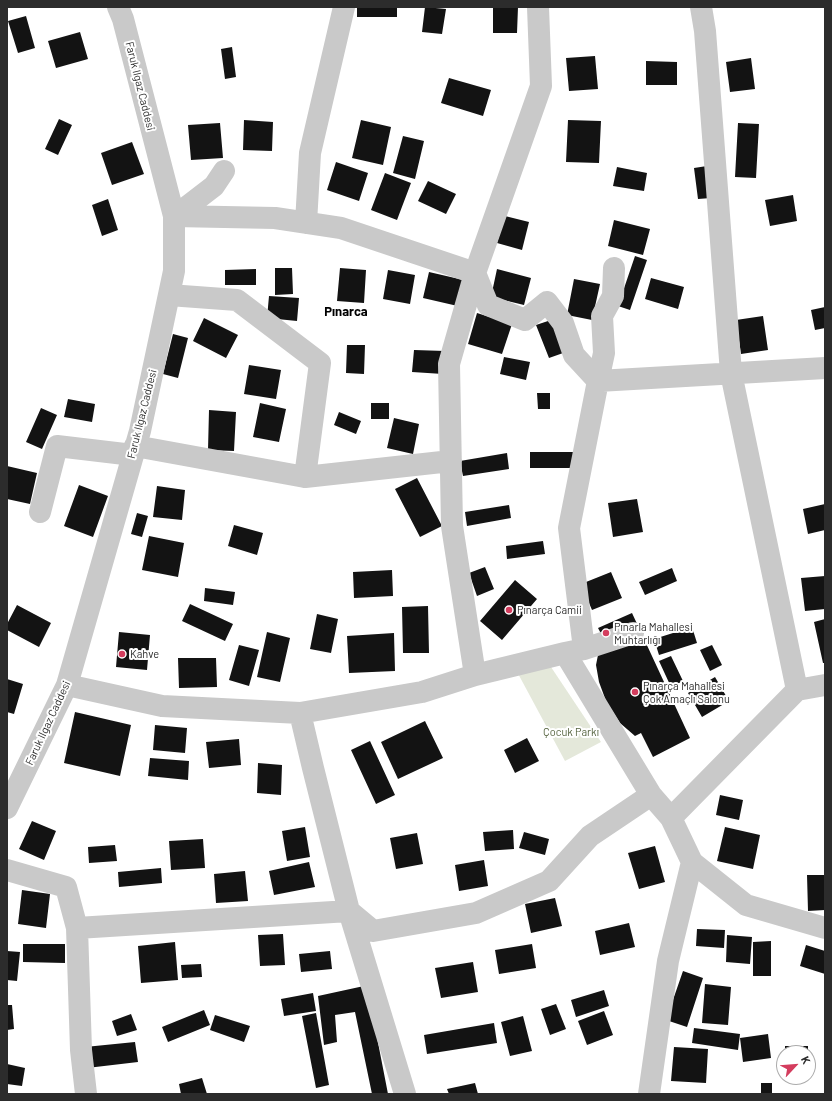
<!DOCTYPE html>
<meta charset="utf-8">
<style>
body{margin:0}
#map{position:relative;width:832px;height:1101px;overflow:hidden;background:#fff;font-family:Barlow,sans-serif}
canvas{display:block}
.frame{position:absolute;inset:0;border:8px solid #2c2c2c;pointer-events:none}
.north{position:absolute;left:776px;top:1045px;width:40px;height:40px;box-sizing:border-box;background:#fff;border:1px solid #ababab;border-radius:50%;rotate:64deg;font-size:11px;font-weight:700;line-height:16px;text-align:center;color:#2c2c2c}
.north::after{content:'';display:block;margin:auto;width:14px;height:18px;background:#d43d5e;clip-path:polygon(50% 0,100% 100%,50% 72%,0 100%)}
</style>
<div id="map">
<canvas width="832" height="1101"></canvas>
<div class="frame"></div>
<div class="north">K</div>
</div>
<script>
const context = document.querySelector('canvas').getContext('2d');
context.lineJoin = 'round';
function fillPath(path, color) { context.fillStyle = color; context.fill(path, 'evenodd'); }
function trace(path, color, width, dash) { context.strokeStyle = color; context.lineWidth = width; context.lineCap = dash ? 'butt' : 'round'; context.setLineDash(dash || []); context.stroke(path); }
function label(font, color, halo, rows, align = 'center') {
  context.font = font + ' Barlow,sans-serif'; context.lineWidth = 4; context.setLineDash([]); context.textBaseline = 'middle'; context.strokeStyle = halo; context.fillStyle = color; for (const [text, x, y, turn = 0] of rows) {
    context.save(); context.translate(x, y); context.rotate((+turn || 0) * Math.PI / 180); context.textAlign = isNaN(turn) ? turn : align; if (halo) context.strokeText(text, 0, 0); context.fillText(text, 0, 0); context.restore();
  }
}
fillPath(new Path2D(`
 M551,667L601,742L565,761L515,668Z`), '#e4e8da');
fillPath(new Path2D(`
 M357,7H397V17H357Z
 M425,7L446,9L442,34L422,32Z
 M493,7H518L517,33H493Z
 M26,16L35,48L18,53L8,21Z
 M80,32L88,59L56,68L48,41Z
 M232,47L236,77L225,79L221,49Z
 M595,56L598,89L569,91L566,58Z
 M751,58L755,89L730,92L726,62Z
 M646,61L677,62V85H646Z
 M449,78L491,90L483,116L441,103Z
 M59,119L72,125L58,155L45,149Z
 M244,120L273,122L272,151L243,150Z
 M361,120L391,127L383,165L352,158Z
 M568,120L601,121L599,163L566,162Z
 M220,123L223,158L191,160L188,125Z
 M738,123L759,124L756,178L735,177Z
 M403,136L424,141L415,179L393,173Z
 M132,142L144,174L112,185L101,153Z
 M336,162L368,173L359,201L327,190Z
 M707,166L711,198L698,199L694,168Z
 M617,167L647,173L644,191L613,186Z
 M385,173L411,183L397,220L371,210Z
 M428,181L456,194L446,214L418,201Z
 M793,195L797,221L770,226L765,200Z
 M108,199L118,230L102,236L92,205Z
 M505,216L529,222L522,250L497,243Z
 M614,220L650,229L643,255L608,246Z
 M635,256L647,260L630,310L618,306Z
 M275,268H292L293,294L275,295Z
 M340,268L366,270L364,303L337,301Z
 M256,269V285H225V270Z
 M497,269L531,278L524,305L491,297Z
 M388,270L415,275L410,304L383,299Z
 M429,272L468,281L462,307L423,298Z
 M651,278L684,287L678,309L645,299Z
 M574,279L600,284L592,320L567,315Z
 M269,296L299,298L297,321L267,318Z
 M825,307V328L815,330L811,310Z
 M477,313L512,324L502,354L468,344Z
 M763,316L768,350L741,354L736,320Z
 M204,318L238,335L226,358L193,341Z
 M554,319L566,352L549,358L536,325Z
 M173,334L188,338L178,378L163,374Z
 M347,345H365L364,374L346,373Z
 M414,350L445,351L443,374L412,372Z
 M504,357L530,362L526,380L500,374Z
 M249,365L281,370L276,399L244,394Z
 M537,393H550V409H538Z
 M68,399L95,404L92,422L64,417Z
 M260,403L286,409L279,442L253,437Z
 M371,403H389V419H371Z
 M41,408L57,415L42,449L26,442Z
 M209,410L236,412L234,451L208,450Z
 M339,412L361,421L356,434L334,425Z
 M394,418L419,424L413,454L387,448Z
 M530,452H575V468H530Z
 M507,453L509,469L463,476L460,461Z
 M7,466L37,473L30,504L7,499Z
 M417,478L442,526L420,537L395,489Z
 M79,485L108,496L93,537L64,526Z
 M157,486L185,490L182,520L153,517Z
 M637,499L643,532L613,537L608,503Z
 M825,504V530L808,534L803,509Z
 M509,505L511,518L467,526L465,512Z
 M137,513L148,516L142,537L131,534Z
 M234,525L263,533L257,555L228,546Z
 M149,536L184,543L178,577L142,570Z
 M543,541L545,554L507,559L506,546Z
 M485,567L494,589L477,596L469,573Z
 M672,568L677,581L645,595L639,582Z
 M392,570L393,596L354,598L353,572Z
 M611,572L622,598L592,610L581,584Z
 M825,576V609L805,611L801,578Z
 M515,580L537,599L502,640L480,621Z
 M205,588L235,592L233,605L204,601Z
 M190,604L233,624L225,641L182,621Z
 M17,605L51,623L39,647L7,630V624Z
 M428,606L429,653H403L402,607Z
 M632,613L690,738L653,757L641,733L635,736L620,723L606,701L599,682L596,665L599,650L607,645L598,628Z
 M317,614L338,619L331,653L310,649Z
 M825,619V663H823L814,622Z
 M692,627L697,643L659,655L654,639Z
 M119,632L150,635L147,670L116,667Z
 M267,632L290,638L280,682L257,677Z
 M394,633L395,671L349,673L347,636Z
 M239,645L259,650L249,686L229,680Z
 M712,645L722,665L710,671L700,650Z
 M671,656L683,681L671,687L659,661Z
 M178,658H216L217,687L179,688Z
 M715,677L729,701L702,717L688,693Z
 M7,679L23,684L14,714L7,712Z
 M75,712L131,725L120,776L64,763Z
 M425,721L443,758L398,779L381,742Z
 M155,725L187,728L185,753L153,750Z
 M527,738L539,761L515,773L504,750Z
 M239,739L241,765L209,768L206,742Z
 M370,741L395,795L376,804L351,750Z
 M150,758L189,761L188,780L148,776Z
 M258,763L282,765L281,795L257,793Z
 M720,795L743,800L739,820L716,815Z
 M32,821L56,831L44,860L19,849Z
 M305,827L310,857L287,861L282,831Z
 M725,827L760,835L753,869L717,861Z
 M513,830L514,849L485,851L483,832Z
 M524,832L549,839L545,855L519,848Z
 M417,833L423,864L396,869L390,838Z
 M203,839L205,868L171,870L169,841Z
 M115,845L117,861L89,863L88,847Z
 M655,846L665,882L639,889L628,853Z
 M484,860L488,886L459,891L455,865Z
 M309,862L315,887L274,895L269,871Z
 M161,868L162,883L119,887L118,872Z
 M245,871L248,901L216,903L214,874Z
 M807,875H825V910L808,911Z
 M22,890L50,894L46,928L18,924Z
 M555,898L562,926L531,933L525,904Z
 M629,923L635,947L600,955L595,931Z
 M697,929L725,930L724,948L696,946Z
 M283,934L285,965L260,966L258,935Z
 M727,935L752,937L750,964L726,962Z
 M771,941V976H753V942Z
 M175,942L178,980L141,983L138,946Z
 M23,944H65V963L23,962Z
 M532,944L536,968L499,974L495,950Z
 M806,945L825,951V974L800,966Z
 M7,951L20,952L17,981L7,980Z
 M330,951L332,969L301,972L299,954Z
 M473,962L478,992L441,998L435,968Z
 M201,964L202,977L182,978L181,965Z
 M683,971L703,978L687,1027L666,1020Z
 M705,984L731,987L728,1025L702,1023Z
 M364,986L374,1022L388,1094H372L355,1012L335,1015L337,1042L324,1045L318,996Z
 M604,990L609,1006L576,1017L571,1000Z
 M313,993L316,1011L284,1016L281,999Z
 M556,1004L566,1029L550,1035L541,1009Z
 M7,1005H12L14,1029L7,1030Z
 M204,1010L210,1025L168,1042L162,1027Z
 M604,1011L613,1035L587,1045L578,1021Z
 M316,1013L329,1085L316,1088L302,1016Z
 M131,1014L137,1030L117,1036L112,1021Z
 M215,1015L250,1026L244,1042L210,1030Z
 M523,1016L532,1051L510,1056L501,1022Z
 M494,1023L497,1043L427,1054L424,1035Z
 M694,1028L740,1034L738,1050L692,1043Z
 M768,1034L771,1058L743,1062L740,1038Z
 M135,1042L138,1062L87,1068L85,1047Z
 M785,1046H808V1053H785Z
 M674,1047L708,1049L706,1083L671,1081Z
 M7,1064L25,1068L22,1086L7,1084Z
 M785,1077H808V1080H785Z
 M202,1078L207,1094H181L179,1084Z
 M475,1083L478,1094H449L447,1089Z
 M761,1083H772V1094H761Z`), '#131313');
trace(new Path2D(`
 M701,7L705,31L731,373L797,690
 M174,216L275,218L341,228L475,273L488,305L525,320L547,302L563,323L574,355L598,381L569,528L584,649L565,653
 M181,216L188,206L214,186L224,171
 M306,223L310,153L344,7
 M614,268L613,296L602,316L604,353L598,381L825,368
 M169,295L237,300L320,363L305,477
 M135,446L305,477L451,461
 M40,512L57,446L133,455
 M584,649L633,633
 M475,675L452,526L449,364L475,273L541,86L538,7
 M67,685L162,706L300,713L422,692L475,675L565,653L651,795L671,818L692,862L668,961L649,1094
 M300,713L313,768L349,911L405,1094
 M7,808L67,685L140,431L174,271V216L123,19L118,7
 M671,818L797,690L825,685
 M692,862L746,905L825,928
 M7,870L66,887L77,928L81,1050L86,1094
 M77,928L349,911L373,931L476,913L549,881L590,836L651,795`), '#c9c9c9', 22);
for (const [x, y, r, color] of [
 [509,610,4,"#d43d5e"],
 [606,633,4,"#d43d5e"],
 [122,654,4,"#d43d5e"],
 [635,692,4,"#d43d5e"]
]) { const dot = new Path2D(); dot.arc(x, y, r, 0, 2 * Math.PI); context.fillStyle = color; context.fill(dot); trace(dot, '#fff', 1.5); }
label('11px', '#2c2c2c', '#fff', [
 ["Faruk Ilgaz Caddesi",140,86,76],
 ["Faruk Ilgaz Caddesi",142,414,-76],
 ["Faruk Ilgaz Caddesi",48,723,-65]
]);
label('11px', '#2c2c2c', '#fff', [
 ["Pınarça Camii",517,610],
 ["Pınarla Mahallesi",614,627],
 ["Muhtarlığı",614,640],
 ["Kahve",130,654],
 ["Pınarça Mahallesi",643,686],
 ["Çok Amaçlı Salonu",643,699]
], 'left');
label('11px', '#54623e', '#fff', [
 ["Çocuk Parkı",571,732]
]);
label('bold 13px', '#000', '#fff', [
 ["Pınarca",346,312]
]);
</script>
